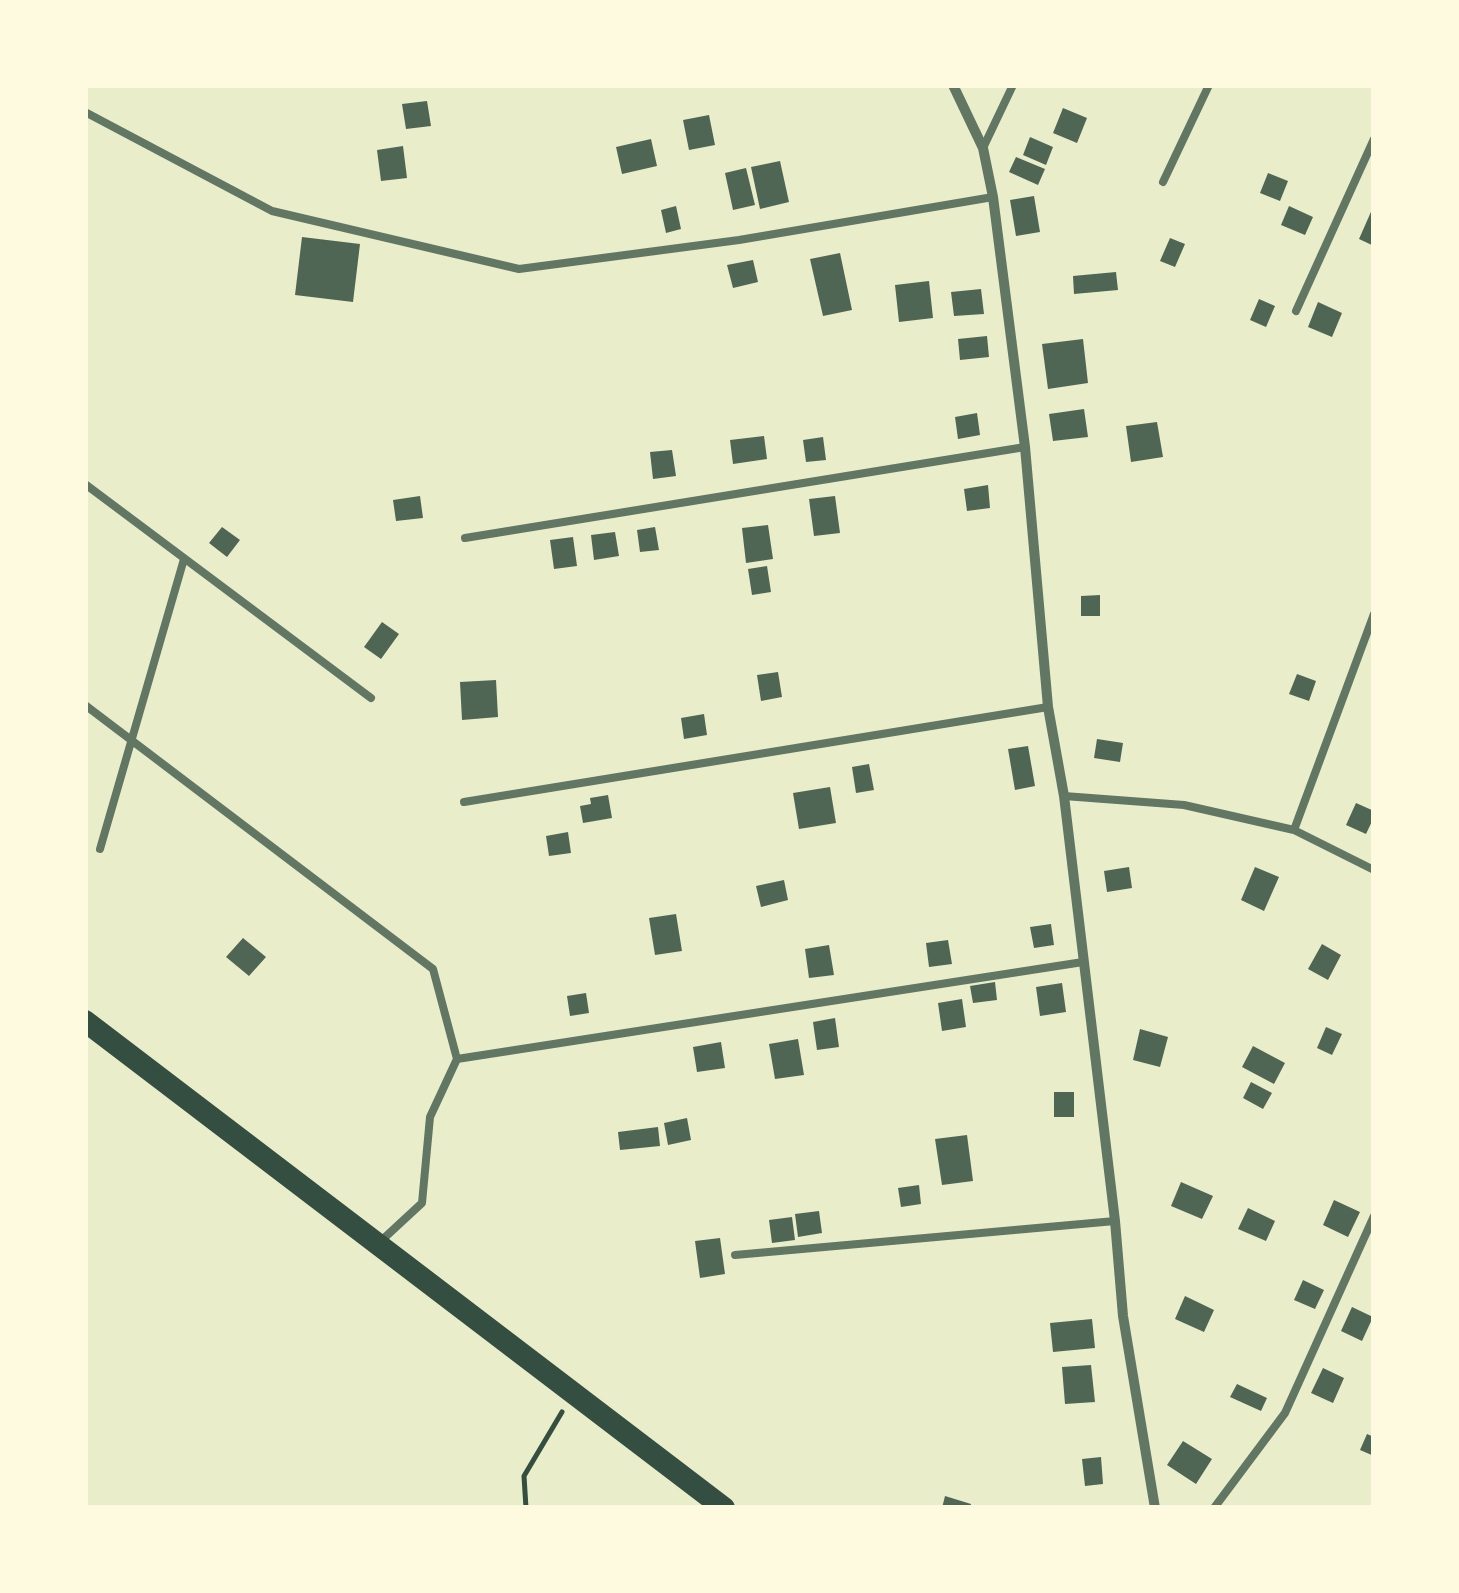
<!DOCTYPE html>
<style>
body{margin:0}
#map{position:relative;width:1459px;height:1593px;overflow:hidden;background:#e9edc9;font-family:Lato,sans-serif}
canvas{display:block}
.frame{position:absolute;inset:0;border:88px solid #fefae0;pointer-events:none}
</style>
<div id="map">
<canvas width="1459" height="1593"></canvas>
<div class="frame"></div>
</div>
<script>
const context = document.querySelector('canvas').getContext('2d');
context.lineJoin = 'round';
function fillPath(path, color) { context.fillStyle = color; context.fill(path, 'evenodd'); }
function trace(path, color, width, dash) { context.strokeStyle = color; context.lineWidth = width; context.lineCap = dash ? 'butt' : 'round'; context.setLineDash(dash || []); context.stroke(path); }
fillPath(new Path2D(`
 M427,101L431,126L406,129L402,104Z
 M1063,108L1087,118L1077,143L1053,133Z
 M709,115L715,145L689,150L683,120Z
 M1030,137L1053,147L1046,165L1023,155Z
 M651,139L657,166L622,174L616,147Z
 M403,146L407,178L381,181L377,150Z
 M1016,157L1045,169L1038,185L1009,172Z
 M780,161L789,202L760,209L751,167Z
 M746,168L755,205L733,210L725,173Z
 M1268,173L1288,181L1280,201L1260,193Z
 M1034,196L1040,232L1016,236L1010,200Z
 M1374,205V246L1359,239Z
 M676,206L681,229L666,233L661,210Z
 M1289,206L1313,217L1305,235L1281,225Z
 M302,237L360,244L353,302L295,295Z
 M1170,238L1185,244L1175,267L1160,261Z
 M840,253L852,310L823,316L810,259Z
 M753,260L758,282L733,288L727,265Z
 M1116,272L1118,290L1074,294L1073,276Z
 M929,281L933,318L899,322L895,285Z
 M981,289L984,314L954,316L951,292Z
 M1259,299L1275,306L1266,327L1250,320Z
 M1318,302L1342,313L1332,337L1308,327Z
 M987,336L989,357L960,360L958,339Z
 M1083,339L1088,383L1048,389L1042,344Z
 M1084,409L1088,437L1053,441L1049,414Z
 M977,413L980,435L958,439L955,417Z
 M1157,422L1163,457L1131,462L1126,426Z
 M764,436L767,459L733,464L730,440Z
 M823,437L826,460L806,462L803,440Z
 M672,450L676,476L653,479L650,452Z
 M988,485L990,508L967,511L964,489Z
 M420,496L423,518L396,521L393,500Z
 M835,496L840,533L814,536L809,499Z
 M768,525L773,559L746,563L742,528Z
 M222,527L240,540L227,557L209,543Z
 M655,527L659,550L640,552L637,530Z
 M615,532L619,556L594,560L591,535Z
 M573,537L577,566L554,569L550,540Z
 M767,566L771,592L752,595L748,569Z
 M1100,595V616H1081V596Z
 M382,622L399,634L381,659L364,647Z
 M778,672L782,697L761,701L757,675Z
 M1297,674L1316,681L1309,701L1289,694Z
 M496,680L498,717L462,720L460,682Z
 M704,714L707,735L684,739L681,718Z
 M1097,739L1123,743L1120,762L1094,758Z
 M1028,746L1035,786L1015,790L1008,749Z
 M869,764L874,790L856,793L852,767Z
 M830,787L836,823L799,829L793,793Z
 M608,795L612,818L583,823L580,806L591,804L590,798Z
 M1356,803L1374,811V817L1366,834L1346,825Z
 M568,832L571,853L549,856L546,836Z
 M1129,867L1132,888L1107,892L1104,871Z
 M1255,867L1279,877L1264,911L1241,900Z
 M784,880L788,900L761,907L756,886Z
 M676,914L682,951L655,955L649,918Z
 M1051,924L1054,945L1034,948L1030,927Z
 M243,938L266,957L249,976L226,957Z
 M948,940L952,964L929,967L926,943Z
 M1322,944L1341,955L1328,980L1308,969Z
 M829,945L834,975L809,978L805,949Z
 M995,982L997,1000L973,1003L970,986Z
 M1062,983L1066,1012L1040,1016L1036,987Z
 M586,993L589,1013L570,1016L567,996Z
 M962,999L966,1027L942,1031L938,1003Z
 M835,1018L839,1047L817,1050L813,1022Z
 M1326,1027L1342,1034L1332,1055L1317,1048Z
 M1140,1029L1168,1037L1160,1067L1133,1060Z
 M798,1039L804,1075L775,1079L769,1044Z
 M721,1042L725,1068L697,1072L693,1047Z
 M1253,1046L1285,1063L1274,1084L1242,1067Z
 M1251,1082L1272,1093L1263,1109L1243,1098Z
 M1054,1092H1074V1117H1054Z
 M687,1118L691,1140L668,1145L664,1123Z
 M658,1127L660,1146L620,1150L618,1132Z
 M967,1135L973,1181L942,1185L935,1139Z
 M1181,1182L1213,1196L1202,1219L1171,1206Z
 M919,1185L921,1204L901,1207L898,1188Z
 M1334,1200L1360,1212L1348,1237L1323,1225Z
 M1248,1208L1275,1221L1266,1241L1238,1229Z
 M819,1211L822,1233L798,1237L795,1214Z
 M792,1217L795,1240L772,1243L769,1220Z
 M720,1238L725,1274L700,1278L695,1241Z
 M1303,1280L1324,1290L1315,1309L1294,1300Z
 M1185,1296L1214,1310L1204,1332L1175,1319Z
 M1352,1307L1373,1317L1362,1341L1341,1331Z
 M1092,1319L1095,1348L1053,1352L1050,1323Z
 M1091,1365L1095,1402L1065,1404L1062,1367Z
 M1323,1368L1344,1378L1333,1403L1311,1393Z
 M1237,1384L1267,1398L1261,1411L1230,1397Z
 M1367,1434L1374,1437V1456L1360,1450Z
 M1183,1441L1212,1459L1196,1484L1167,1465Z
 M1101,1457L1103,1484L1085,1486L1082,1459Z
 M945,1496L971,1504L970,1508H942Z`), '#4f6655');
trace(new Path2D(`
 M526,1508L524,1476L562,1412`), '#344e41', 5);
trace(new Path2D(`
 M85,112L272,211L519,269L739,240L993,197
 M983,148L1013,85
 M1163,182L1209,85
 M1296,311L1374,139
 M85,484L371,698
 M465,538L1025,447
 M85,705L433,969L457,1059L430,1117L422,1203L382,1240
 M1064,796L1184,805L1294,830L1374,870
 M464,802L1048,707
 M1294,830L1374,614
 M100,849L184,559
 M457,1059L1083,962
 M735,1255L1115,1221
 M1214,1508L1285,1413L1374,1216`), '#617663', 8);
trace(new Path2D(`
 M953,85L983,148L993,197L1025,447L1048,707L1064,796L1115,1221L1123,1316L1155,1508`), '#617663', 10);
trace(new Path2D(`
 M85,1021L724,1508`), '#344e41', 22);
</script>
